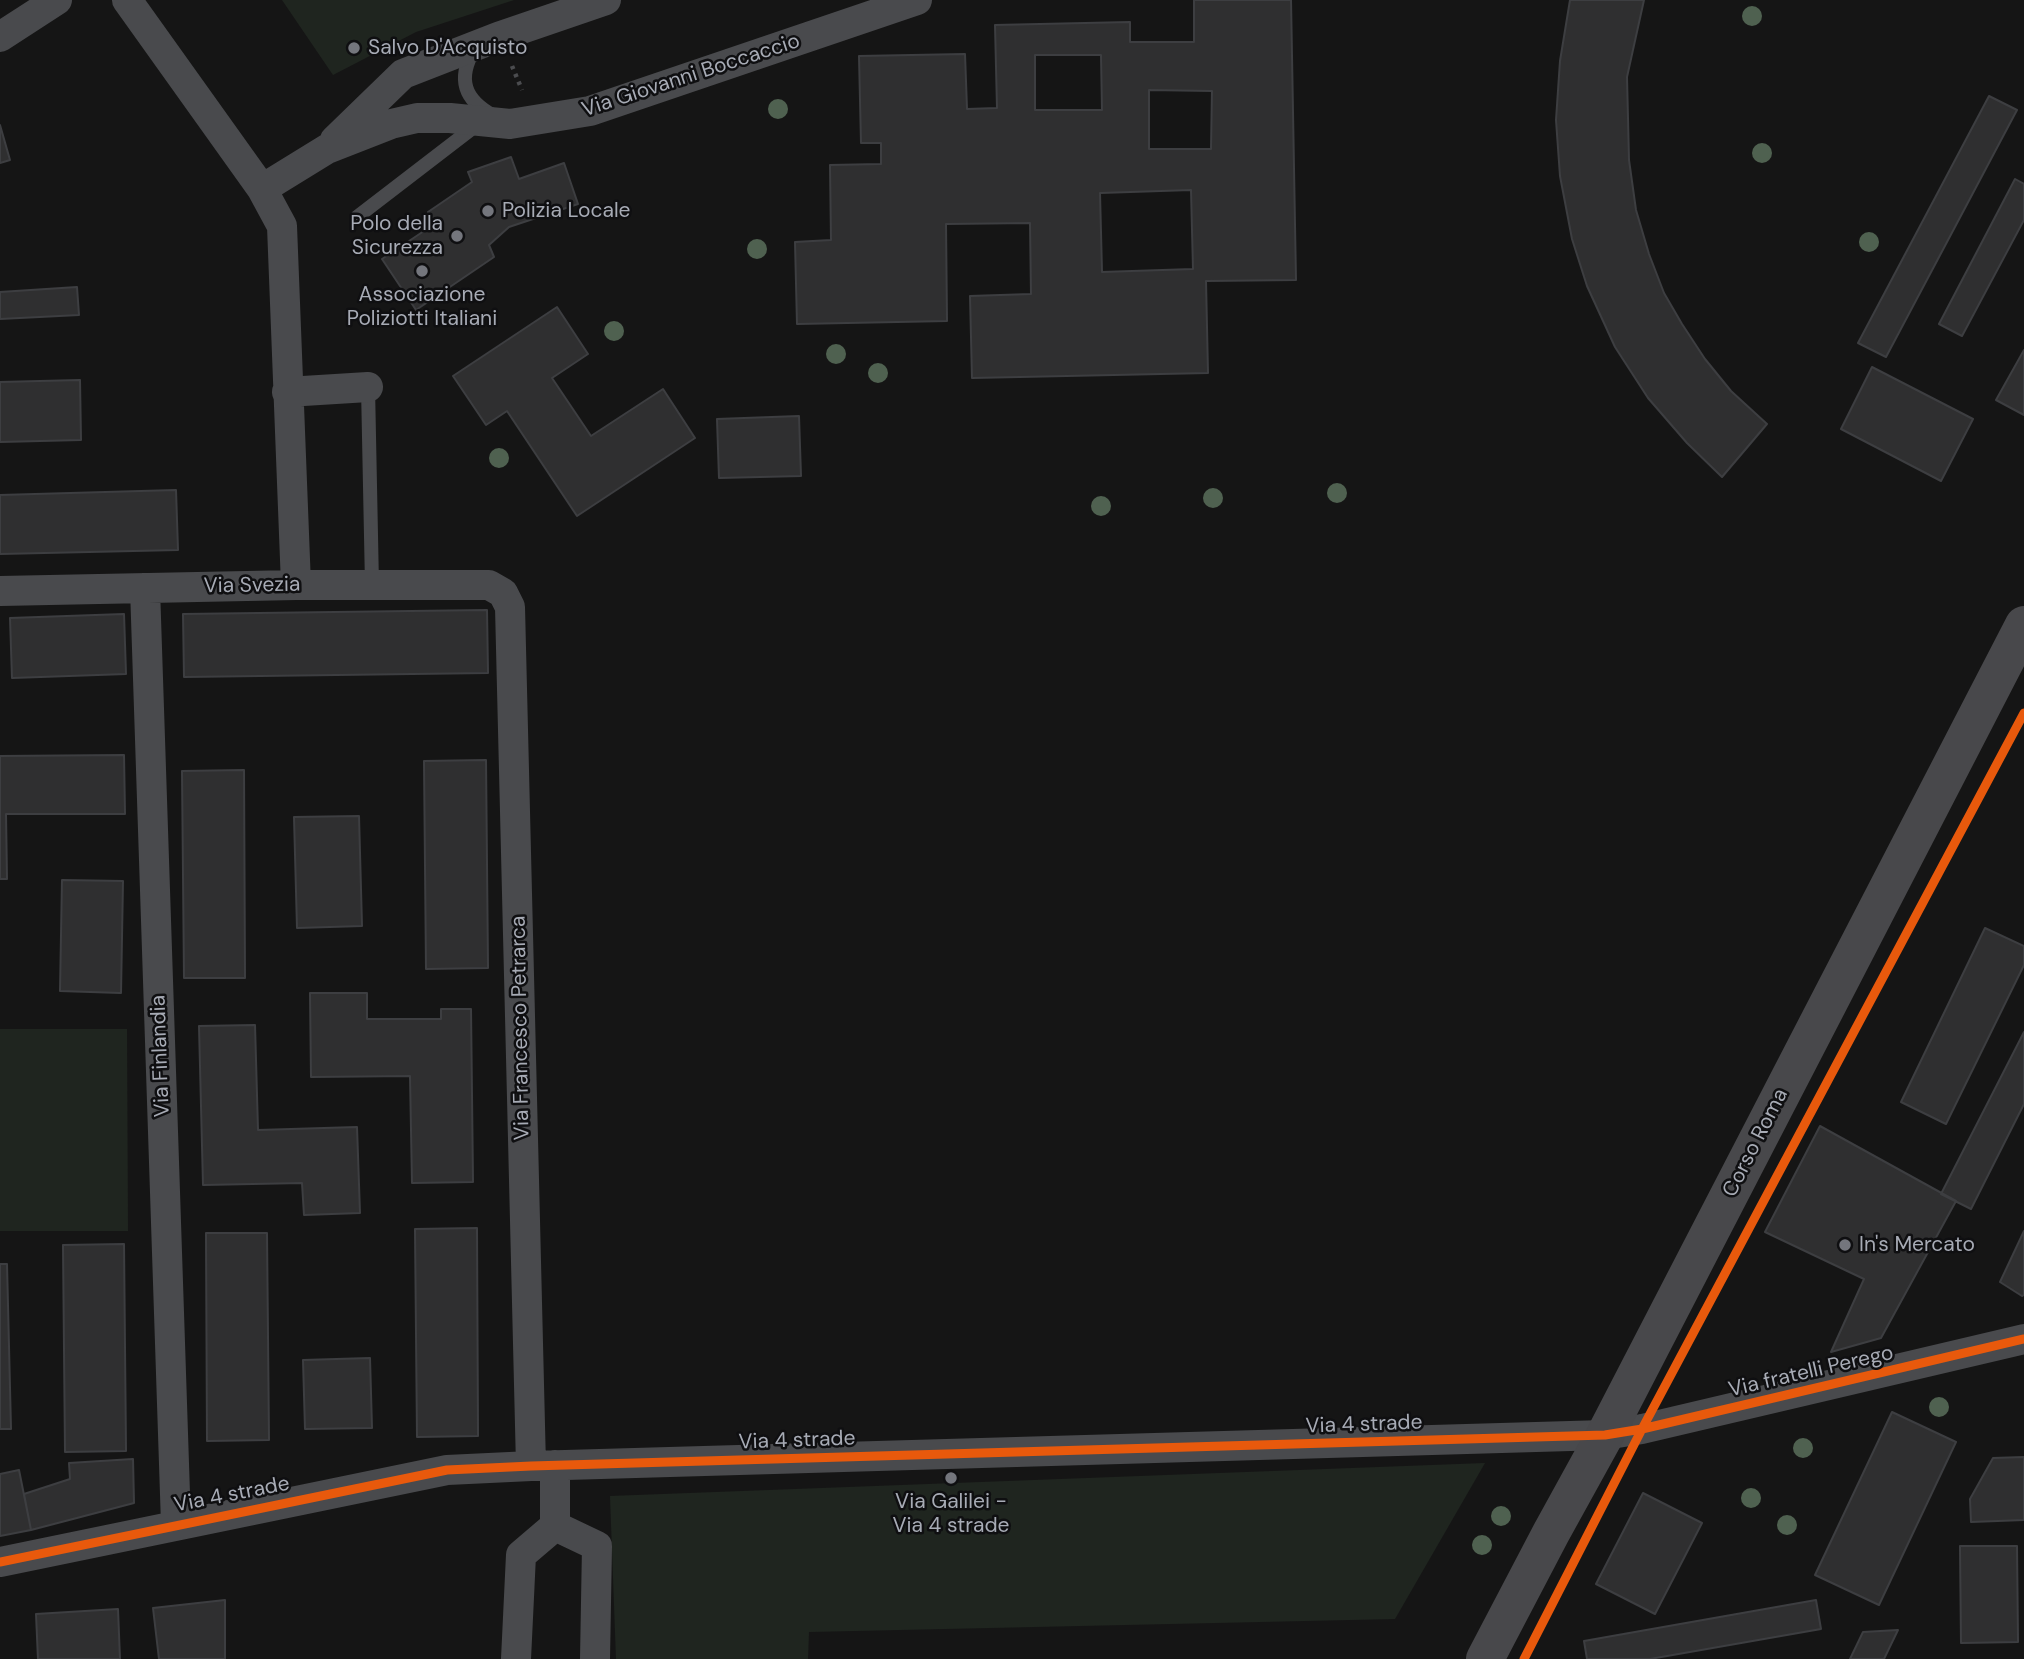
<!DOCTYPE html>
<style>
body{margin:0}
canvas{display:block;background:#151515}
</style>
<canvas width="2024" height="1659"></canvas>
<script>
const context = document.querySelector('canvas').getContext('2d');
context.lineJoin = 'round';
function fillPath(path, color) { context.fillStyle = color; context.fill(path, 'evenodd'); }
function trace(path, color, width, dash) { context.strokeStyle = color; context.lineWidth = width; context.lineCap = dash ? 'butt' : 'round'; context.setLineDash(dash || []); context.stroke(path); }
function label(font, color, halo, rows, align = 'center') {
  context.font = font + ' "DM Sans",sans-serif'; context.lineWidth = 5; context.setLineDash([]); context.textBaseline = 'middle'; context.strokeStyle = halo; context.fillStyle = color; for (const [text, x, y, turn = 0] of rows) {
    context.save(); context.translate(x, y); context.rotate((+turn || 0) * Math.PI / 180); context.textAlign = isNaN(turn) ? turn : align; if (halo) context.strokeText(text, 0, 0); context.fillText(text, 0, 0); context.restore();
  }
}
fillPath(new Path2D(`
 M282,0H514L416,32L333,75Z
 M0,1029H127L128,1231H0Z
 M1485,1463L1395,1619L809,1632L808,1659H616L610,1496Z`), '#1f251f');
const building = new Path2D(`
 M1194,0H1291L1296,280L1206,281L1208,373L972,378L970,296L1031,294L1030,223L946,224L947,321L797,324L795,242L831,240L830,165L881,164V143H861L859,56L965,54L967,109L997,108L995,25L1130,22V42H1194ZM1035,55H1101L1102,110H1035ZM1149,90L1212,91L1211,149H1149ZM1191,190L1193,269L1102,272L1100,193Z
 M1570,0H1644L1627,77L1629,160L1636,210L1649,254L1664,293L1682,324L1705,359L1731,391L1767,424L1722,477L1687,443L1648,398L1615,347L1587,286L1572,239L1560,176L1556,120L1560,61Z
 M1989,96L2017,110L1886,357L1858,343Z
 M0,125L10,160L0,163Z
 M511,157L519,179L564,163L578,204L509,227L489,245L494,257L416,310L382,259L436,223L428,212L472,182L468,172Z
 M2015,179L2024,184V220L1962,336L1939,324Z
 M77,287L79,315L0,319V292Z
 M557,307L588,354L552,378L591,436L663,389L695,438L577,516L507,411L486,425L453,376Z
 M2024,350V415L1996,400Z
 M1872,367L1973,419L1941,481L1841,429Z
 M80,380L81,440L0,442V382Z
 M799,416L801,476L719,478L717,419Z
 M176,490L178,550L0,554V495Z
 M487,610L488,673L184,677L183,614Z
 M124,614L126,674L12,678L10,618Z
 M124,755L125,814H6L7,879H0V756Z
 M486,760L488,968L426,969L424,761Z
 M244,770L245,978H184L182,771Z
 M359,816L362,926L297,928L294,817Z
 M62,880L123,881L121,993L60,991Z
 M1985,928L2024,946V965L1946,1124L1901,1102Z
 M310,993H367V1019H441V1009H471L473,1182L412,1183L410,1076L311,1077Z
 M255,1025L258,1130L357,1127L360,1213L304,1215L302,1183L203,1185L199,1026Z
 M2024,1032V1104L1971,1209L1941,1194Z
 M1820,1126L1956,1201L1881,1338L1831,1352L1864,1279L1765,1232Z
 M477,1228L478,1436L417,1437L415,1229Z
 M2024,1231V1295L2022,1296L2000,1282Z
 M206,1233H267L269,1440L207,1441Z
 M124,1244L126,1451L65,1452L63,1245Z
 M0,1264H7L11,1429H0Z
 M370,1358L372,1428L305,1429L303,1360Z
 M1892,1412L1956,1442L1879,1605L1815,1575Z
 M2024,1457V1520L1971,1522L1970,1499L1993,1458Z
 M133,1459L134,1503L31,1530L24,1494L70,1479L69,1463Z
 M19,1470L31,1530L0,1536V1474Z
 M1643,1493L1702,1523L1655,1614L1596,1584Z
 M1960,1546H2017L2018,1642L1961,1643Z
 M225,1600V1659H159L153,1608Z
 M1816,1600L1821,1629L1650,1659H1587L1584,1641Z
 M118,1609L120,1659H38L36,1614Z
 M1898,1630L1884,1659H1850L1863,1632Z`);
fillPath(building, '#2f2f30');
trace(building, '#3d3e41', 2);
trace(new Path2D(`
 M512,66L522,90`), '#4b4c4f', 4.5, [3.5, 5]);
trace(new Path2D(`
 M474,50C457,79 464,100 494,116
 M357,217L478,124
 M368,387L372,585`), '#494a4d', 14);
trace(new Path2D(`
 M127,0L262,189L282,226L296,585
 M0,37L57,0
 M335,140L403,74L498,37L606,0
 M262,189L327,149L391,124L417,118H450L510,124L590,111L917,0
 M287,392L368,387
 M145,588L176,1524
 M0,591L296,585H489L503,593L510,607L531,1466
 M555,1526L597,1546L595,1659
 M0,1562L447,1470L531,1466L1605,1435L1642,1429L2024,1339
 M516,1659L521,1555L555,1526V1465`), '#494a4d', 30);
trace(new Path2D(`
 M1485,1659L1551,1533L1605,1435L2024,625`), '#48484b', 38);
trace(new Path2D(`
 M0,1562L447,1470L531,1466L1605,1435L1642,1429L2024,1339
 M1524,1659L1642,1429L2024,713`), '#e8590c', 9);
context.fillStyle = '#4f6150';
for (const [x, y] of [
 [1752,16],
 [778,109],
 [1762,153],
 [1869,242],
 [757,249],
 [614,331],
 [836,354],
 [878,373],
 [499,458],
 [1337,493],
 [1213,498],
 [1101,506],
 [1939,1407],
 [1803,1448],
 [1751,1498],
 [1501,1516],
 [1787,1525],
 [1482,1545]
]) { context.beginPath(); context.arc(x, y, 10, 0, 2 * Math.PI); context.fill(); }
for (const [x, y, r, color] of [
 [354,48,7,"#74767d"],
 [488,211,7,"#74767d"],
 [457,236,7,"#74767d"],
 [422,271,7,"#74767d"],
 [1845,1245,7,"#74767d"],
 [951,1478,7,"#74767d"]
]) { const dot = new Path2D(); dot.arc(x, y, r, 0, 2 * Math.PI); context.fillStyle = color; context.fill(dot); trace(dot, '#0f0f11', 2.5); }
label('21px', '#a7abb5', '#0f0f11', [
 ["Salvo D'Acquisto",368,48],
 ["Polizia Locale",502,211],
 ["Polo della",443,224,"right"],
 ["Sicurezza",443,248,"right"],
 ["Associazione",422,295,"center"],
 ["Poliziotti Italiani",422,319,"center"],
 ["In's Mercato",1859,1245],
 ["Via Galilei -",951,1502,"center"],
 ["Via 4 strade",951,1526,"center"]
], 'left');
label('21px', '#a7abb5', '#0f0f11', [
 ["Via Giovanni Boccaccio",691,76,-18],
 ["Via Svezia",252,586,-1],
 ["Via Francesco Petrarca",521,1028,-91],
 ["Via Finlandia",161,1056,-92],
 ["Corso Roma",1756,1143,-63],
 ["Via fratelli Perego",1811,1372,-13],
 ["Via 4 strade",1364,1425,-2],
 ["Via 4 strade",797,1441,-2],
 ["Via 4 strade",232,1495,-11]
]);
</script>
